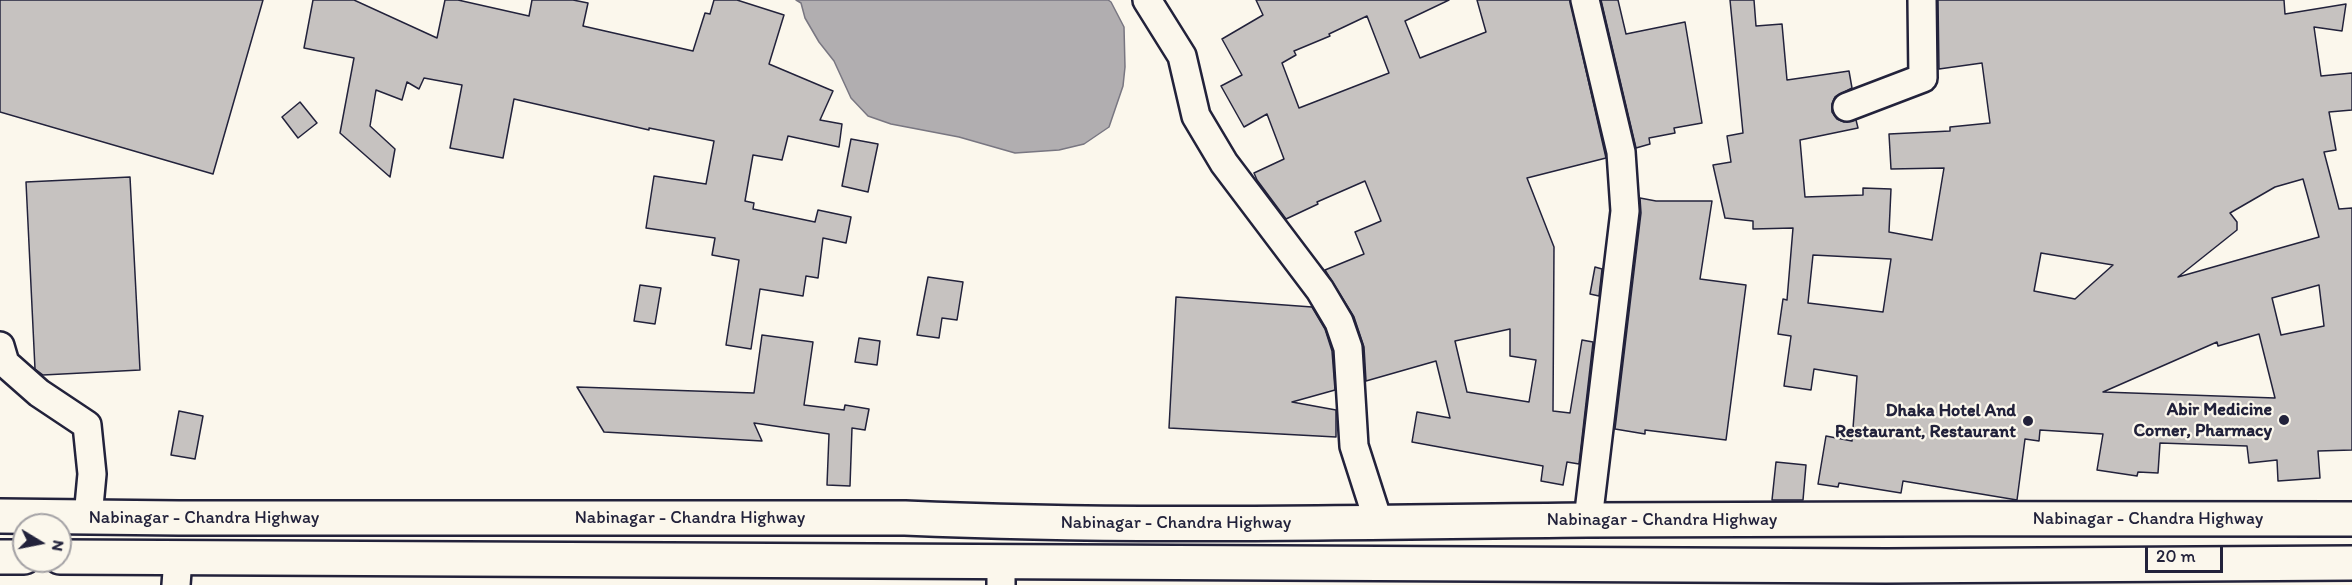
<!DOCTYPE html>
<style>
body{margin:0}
#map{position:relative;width:2352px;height:585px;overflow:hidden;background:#fbf7ec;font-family:Itim,sans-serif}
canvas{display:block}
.north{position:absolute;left:12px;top:513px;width:60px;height:60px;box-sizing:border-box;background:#fbf7ec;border:2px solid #a4a2a5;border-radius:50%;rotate:100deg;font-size:16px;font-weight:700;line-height:24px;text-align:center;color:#22223b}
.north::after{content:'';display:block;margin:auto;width:21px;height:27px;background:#22223b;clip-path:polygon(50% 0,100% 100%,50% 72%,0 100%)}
.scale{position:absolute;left:2145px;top:546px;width:78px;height:27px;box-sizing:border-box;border:3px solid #22223b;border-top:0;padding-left:8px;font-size:18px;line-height:21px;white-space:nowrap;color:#22223b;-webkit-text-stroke:4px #fbf7ec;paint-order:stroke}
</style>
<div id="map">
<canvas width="2352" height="585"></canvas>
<div class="north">N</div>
<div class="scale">20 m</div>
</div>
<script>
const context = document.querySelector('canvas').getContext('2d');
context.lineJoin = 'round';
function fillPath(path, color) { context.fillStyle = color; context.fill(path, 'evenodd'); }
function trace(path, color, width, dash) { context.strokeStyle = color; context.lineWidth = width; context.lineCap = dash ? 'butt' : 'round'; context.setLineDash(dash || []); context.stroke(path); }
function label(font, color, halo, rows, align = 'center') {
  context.font = font + ' Itim,sans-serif'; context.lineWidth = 4.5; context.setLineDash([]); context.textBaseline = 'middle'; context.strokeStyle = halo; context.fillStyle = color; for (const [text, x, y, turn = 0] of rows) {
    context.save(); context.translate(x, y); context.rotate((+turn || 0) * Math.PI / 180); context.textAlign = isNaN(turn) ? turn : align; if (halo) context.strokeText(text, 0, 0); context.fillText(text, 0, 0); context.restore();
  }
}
const water = new Path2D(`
 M796,0H1108L1111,2L1124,27L1125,67L1123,86L1109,127L1084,144L1059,150L1015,153L959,137L891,124L868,116L851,98L834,61L819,42L805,18L801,3Z`);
fillPath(water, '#b1aeb0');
trace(water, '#787681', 1.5);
const building = new Path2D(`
 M0,0H263L213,174L0,112Z
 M313,0H354L437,38L445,0H458L529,16L532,0H573L588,3L583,26L693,51L705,13L710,14L714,0H737L784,15L769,64L833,91L820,120L842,124L839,147L788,136L782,160L753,155L745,201L754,203L753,209L815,222L818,210L851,217L846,243L823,238L818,278L806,276L803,296L760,289L751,349L726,345L739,260L712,255L715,238L646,228L654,176L706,184L714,141L649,128V130L514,99L503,158L450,148L462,85L424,78L419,89L407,82L402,100L376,90L370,126L395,149L390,177L340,133L354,58L304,48Z
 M1256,0H1449L1405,21L1420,58L1486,32L1477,0H1570L1606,158L1527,178L1554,247L1553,411L1570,413L1582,340L1593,342L1579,464L1567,462L1563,485L1541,481L1543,466L1412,442L1417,412L1450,418L1436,361L1366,381L1364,347L1354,317L1325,270L1364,254L1355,232L1381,221L1365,181L1317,202L1318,204L1286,219L1257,180L1254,173L1284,159L1267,114L1244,127L1221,86L1242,75L1222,39L1263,15ZM1367,16L1389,73L1299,108L1282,63L1296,55L1294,51L1330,36L1329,34ZM1510,329V356L1536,360L1529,402L1467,392L1455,341Z
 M1601,0H1618L1626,34L1685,22L1702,123L1674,128L1675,133L1649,138L1650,144L1636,148Z
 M1730,0H1754L1756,26L1782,24L1787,80L1849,71L1852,88L1835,97L1832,104V112L1837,119L1844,122L1856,120L1858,128L1800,140L1805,197L1863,195V188L1891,189L1889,232L1932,240L1944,168L1891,169L1889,134L1950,131V127L1990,123L1982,63L1939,69L1938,0H2284L2285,14L2346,4L2342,31L2314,27L2321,76L2352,73V110L2329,112L2336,150L2324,152L2339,209L2352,208V450L2318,451L2320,478L2278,481L2277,460L2249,463L2247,446L2160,443L2158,473L2138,472L2137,476L2097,470L2103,434L2040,430L2039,441L2025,439L2017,500L1903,481L1901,493L1839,483L1838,487L1818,484L1826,436L1852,441L1857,376L1814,369L1811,390L1784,386L1791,336L1778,334L1783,299L1787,300L1793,228L1753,229V221L1725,218L1713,165L1731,162L1727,136L1743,133ZM2303,179L2319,237L2178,277L2237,230V222L2230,213L2275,187ZM2041,253L2113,265L2075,299L2034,291ZM1813,255L1891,259L1883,312L1808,303ZM2319,285L2324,326L2281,335L2272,298ZM2259,334L2275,398L2103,392L2217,342L2218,346Z
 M300,102L317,123L298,138L282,117Z
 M851,139L878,144L868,192L842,186Z
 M130,177L140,370L43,375L35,369L26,182Z
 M1640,198L1656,201H1712L1700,279L1746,285L1726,440L1645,430V434L1615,429L1641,213Z
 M1595,267L1602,269L1599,296L1590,294Z
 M928,277L963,282L957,320L942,318L939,338L917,335Z
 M640,285L661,288L655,324L634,321Z
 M1176,297L1312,307L1325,329L1332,351L1335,390L1292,402L1336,410V437L1169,428Z
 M762,335L813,342L804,405L844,410L845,405L869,409L865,430L852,428L850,486L827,485L829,434L754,423L762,441L604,432L577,387L754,393Z
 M859,338L880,341L877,365L855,362Z
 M179,411L203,416L195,459L171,455Z
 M1776,462L1806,465L1803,500H1772Z`);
fillPath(building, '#c6c2c0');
trace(building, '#22223b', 1.5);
const minor = new Path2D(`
 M1147,0L1182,56L1196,116L1224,163L1320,290L1339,322L1348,348L1354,446L1379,524
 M1585,0L1621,152L1625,211L1588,520
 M1847,107L1923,78L1922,0
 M0,346L5,363L39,393L87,425L92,474L88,517
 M1001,563V585
 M176,585L178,558`);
const highway = new Path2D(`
 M0,516L179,518H905C1132,528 1360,522 1588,520C1843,518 2097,519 2352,519
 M0,557H24
 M60,557L1886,566L2352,563`);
trace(minor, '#22223b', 32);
trace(highway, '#22223b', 38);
trace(minor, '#fbf7ec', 27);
trace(highway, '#fbf7ec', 33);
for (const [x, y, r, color] of [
 [2284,420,6,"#22223b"],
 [2028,421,6,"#22223b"]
]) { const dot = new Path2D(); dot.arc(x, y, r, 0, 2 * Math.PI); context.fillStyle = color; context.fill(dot); trace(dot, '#fbf7ec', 2); }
label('bold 18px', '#22223b', '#fbf7ec', [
 ["Abir Medicine",2272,410],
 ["Corner, Pharmacy",2272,431],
 ["Dhaka Hotel And",2016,411],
 ["Restaurant, Restaurant",2016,432]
], 'right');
label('18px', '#22223b', '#fbf7ec', [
 ["Nabinagar - Chandra Highway",204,518],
 ["Nabinagar - Chandra Highway",690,518],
 ["Nabinagar - Chandra Highway",2148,519],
 ["Nabinagar - Chandra Highway",1662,520],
 ["Nabinagar - Chandra Highway",1176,523]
]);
</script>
